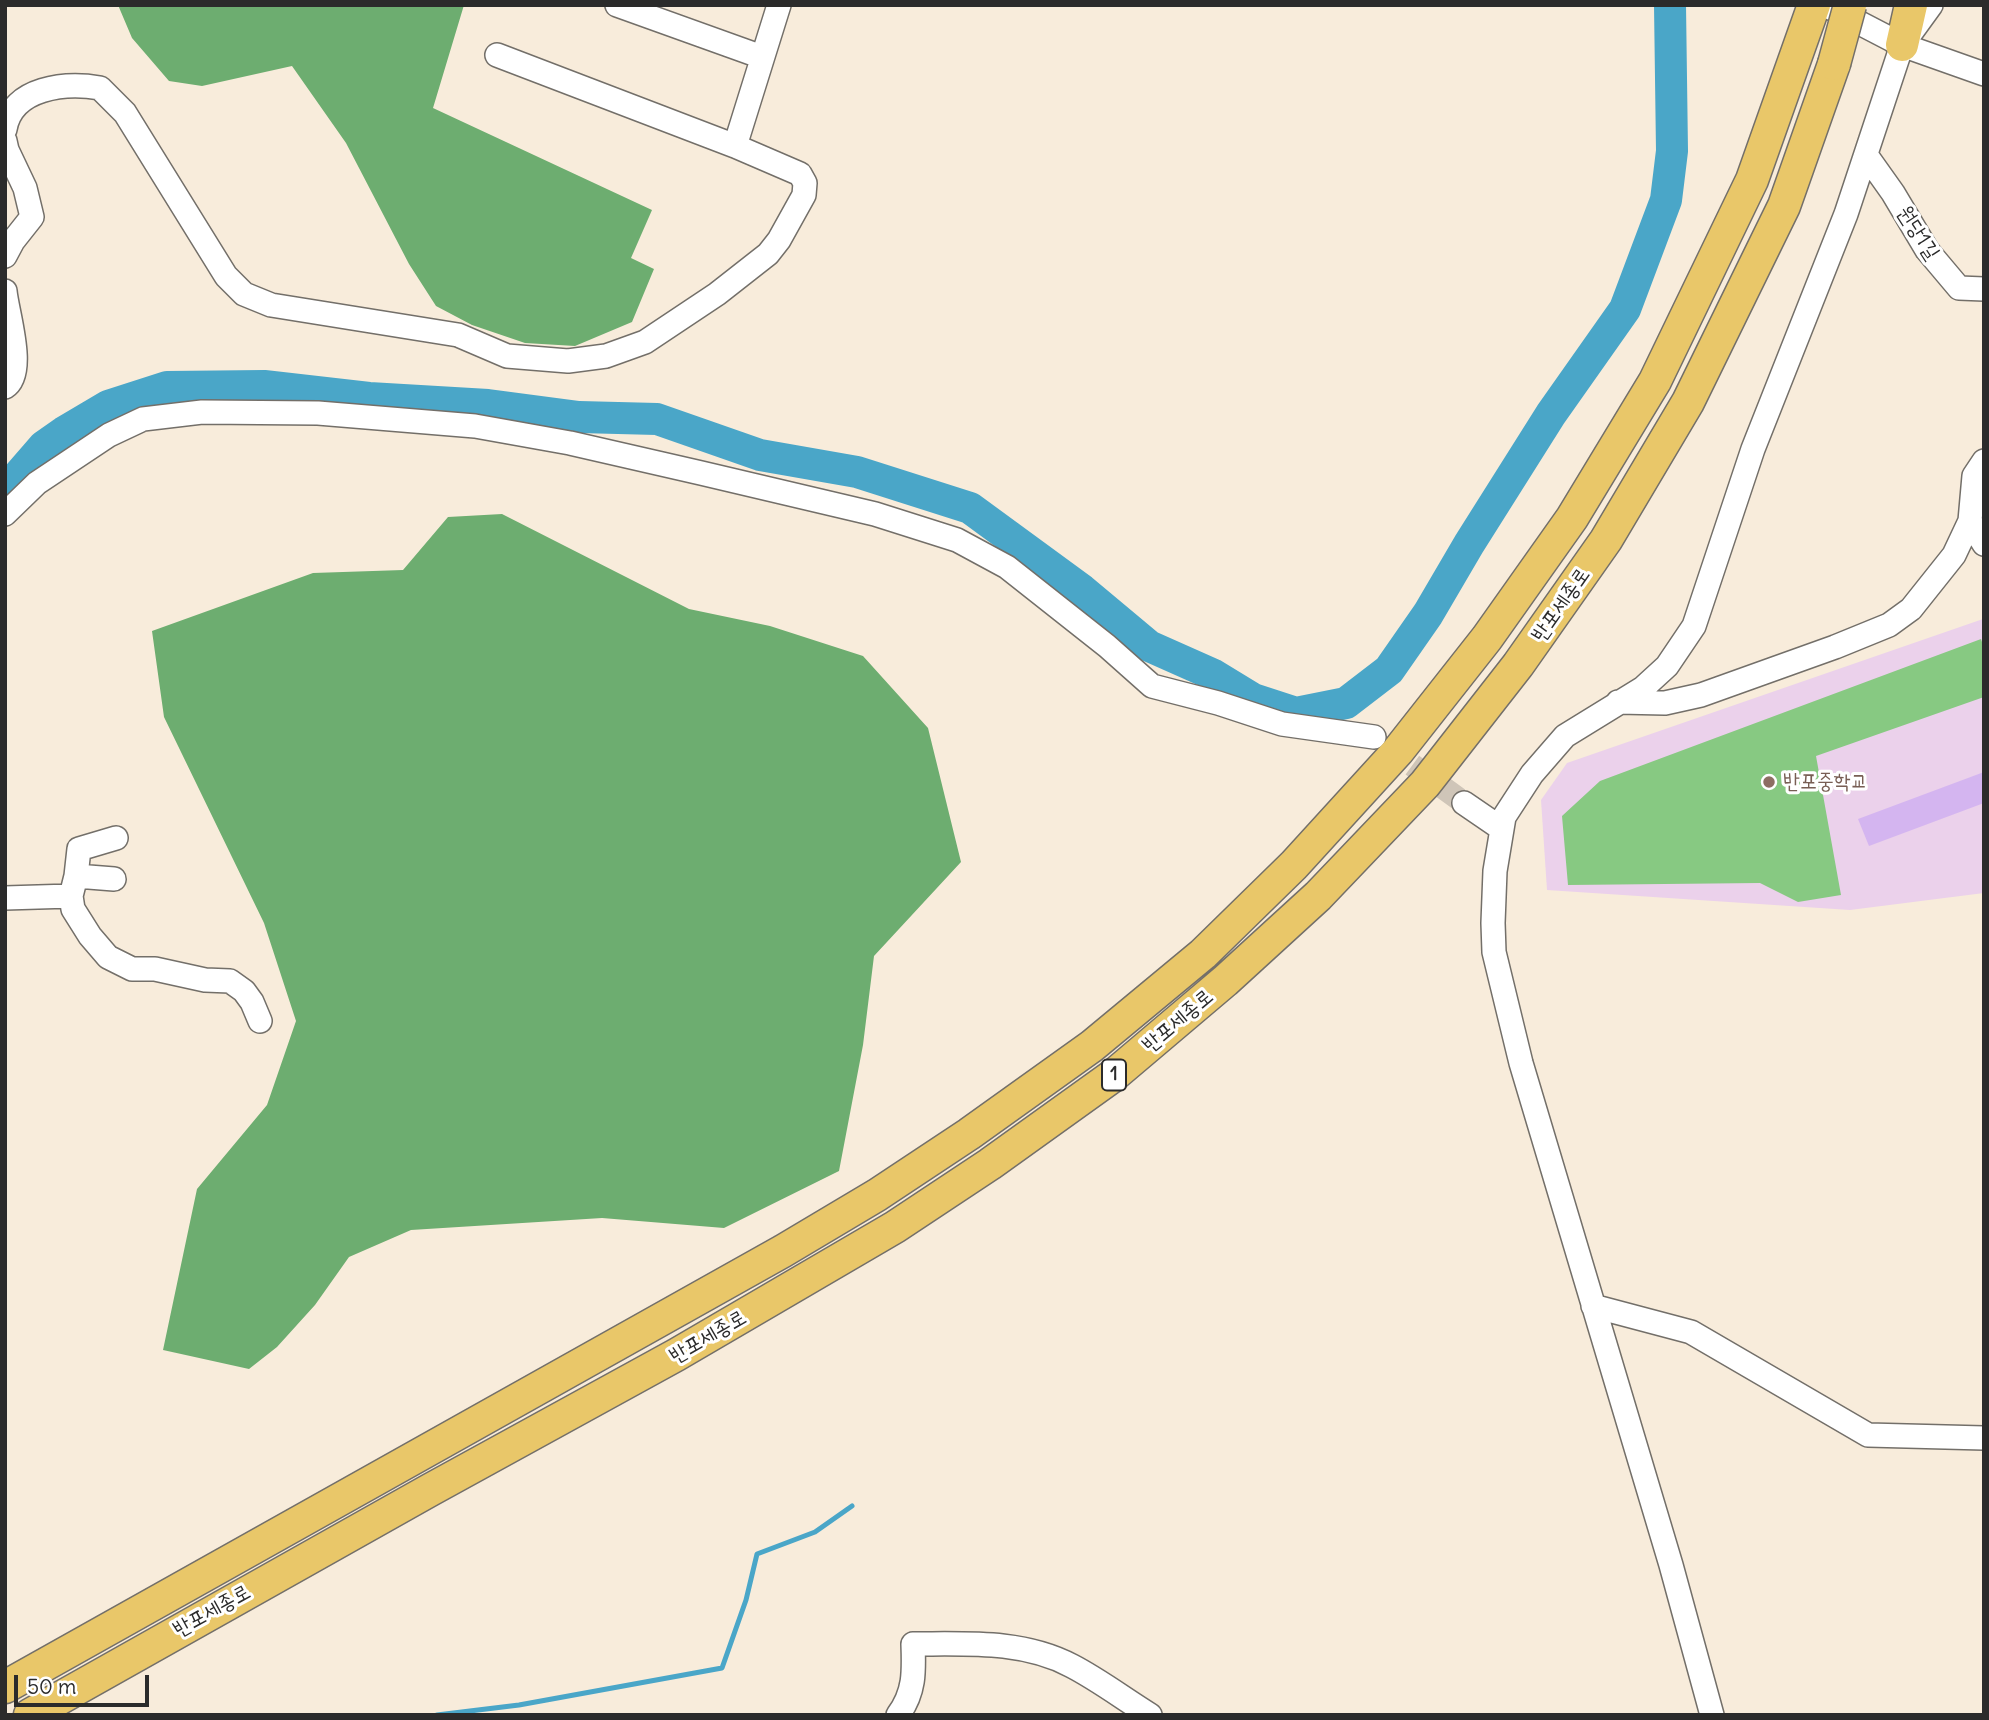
<!DOCTYPE html>
<meta charset="utf-8">
<style>
body{margin:0}
#map{position:relative;width:1989px;height:1720px;overflow:hidden;background:#f8ecdb;font-family:Delius,sans-serif}
canvas{display:block}
.frame{position:absolute;inset:0;border:7px solid #2b2b2b;pointer-events:none}
.scale{position:absolute;left:14px;top:1675px;width:135px;height:32px;box-sizing:border-box;border:4px solid #2b2b2b;border-top:0;padding-left:9px;font-size:21px;line-height:24px;white-space:nowrap;color:#2b2b2b;-webkit-text-stroke:5px #fff;paint-order:stroke}
</style>
<div id="map">
<canvas width="1989" height="1720"></canvas>
<div class="frame"></div>
<div class="scale">50 m</div>
</div>
<script>
const context = document.querySelector('canvas').getContext('2d');
context.lineJoin = 'round';
function fillPath(path, color) { context.fillStyle = color; context.fill(path, 'evenodd'); }
function trace(path, color, width, dash) { context.strokeStyle = color; context.lineWidth = width; context.lineCap = dash ? 'butt' : 'round'; context.setLineDash(dash || []); context.stroke(path); }
function label(font, color, halo, rows, align = 'center') {
  context.font = font + ' Delius,"Poor Story",sans-serif'; context.lineWidth = 6; context.setLineDash([]); context.textBaseline = 'middle'; context.strokeStyle = halo; context.fillStyle = color; for (const [text, x, y, turn = 0] of rows) {
    context.save(); context.translate(x, y); context.rotate((+turn || 0) * Math.PI / 180); context.textAlign = isNaN(turn) ? turn : align; if (halo) context.strokeText(text, 0, 0); context.fillText(text, 0, 0); context.restore();
  }
}
fillPath(new Path2D(`
 M1983,619L1984,893L1850,910L1547,890L1541,800L1567,763Z`), '#ebd1eb');
fillPath(new Path2D(`
 M1981,639L1984,648V697L1816,756L1841,895L1798,902L1760,883L1568,885L1562,816L1600,781Z`), '#87c982');
fillPath(new Path2D(`
 M118,5H464L433,108L652,210L631,258L654,269L632,322L575,346L525,343L472,325L436,306L409,264L346,143L292,66L202,86L169,81L132,38Z
 M502,514L689,609L770,626L863,656L928,728L961,862L874,956L863,1045L839,1171L724,1228L602,1218L411,1230L349,1257L315,1305L277,1347L249,1369L163,1350L197,1189L267,1105L296,1021L264,923L164,717L152,631L313,573L403,570L448,517Z`), '#6dad70');
trace(new Path2D(`
 M437,1715L519,1705L722,1668L746,1600L757,1554L815,1532L852,1506`), '#4aa6c8', 5);
trace(new Path2D(`
 M5,491L44,446L64,432L108,406L167,387L264,386L369,398L488,405L579,417L657,419L760,455L857,472L970,508L1082,590L1149,646L1212,674L1253,699L1296,713L1346,703L1389,670L1428,614L1469,544L1551,414L1625,309L1666,200L1672,151L1670,5`), '#4aa6c8', 32);
fillPath(new Path2D(`
 M1984,772V803L1869,846L1858,819Z`), '#d4b5f0');
trace(new Path2D(`
 M1385,745L1464,803`), '#cfc5b8', 23, [23, 11]);
const minor = new Path2D(`
 M617,5L762,57
 M1825,5L1902,45L1984,74
 M5,129C12,87 66,82 100,88L125,113L226,276L244,294L271,305L458,335L507,356L568,361L606,356L645,342L717,294L768,254L779,240L804,195L805,183L800,174L735,146L497,55
 M5,141L7,150L25,188L32,217L13,241L5,256
 M735,146L779,5
 M1866,155L1893,193L1927,250L1959,288L1984,289
 M5,291C7,313 27,373 5,387
 M1984,461L1974,476L1970,521L1984,544
 M5,514L37,483L109,435L143,419L202,412L318,413L475,426L570,443L701,473L875,514L957,540L1007,567L1107,646L1152,686L1218,703L1282,724L1374,737
 M1618,702L1665,703L1701,695L1835,647L1889,625L1911,609L1954,555L1970,521
 M1464,803L1502,829
 M116,838L79,849L76,876L71,896L73,909L90,936L108,957L132,969H155L205,980L230,981L244,991L252,1002L260,1021
 M76,876L114,879
 M5,898L71,896
 M1593,1306L1691,1332L1868,1435L1984,1438
 M898,1715C915,1692 914,1671 913,1644C967,1644 1023,1640 1072,1666C1099,1680 1124,1699 1150,1715
 M1712,1715L1671,1565L1521,1063L1494,952L1493,923L1495,871L1504,817L1532,774L1565,736L1643,688L1667,666L1694,626L1753,449L1846,214L1902,45L1931,5`);
const highway = new Path2D(`
 M1902,45L1911,5
 M5,1687L783,1251L877,1195L969,1134L1092,1046L1203,954L1294,865L1398,751L1487,638L1572,518L1655,381L1752,180L1814,5
 M30,1715L430,1490L676,1355L895,1227L990,1164L1114,1075L1225,981L1318,896L1425,784L1518,665L1606,540L1688,402L1784,206L1834,64`);
trace(minor, '#736f69', 26);
trace(highway, '#736f69', 35);
trace(minor, '#fff', 23);
trace(highway, '#e9c769', 32);
const highwayBridge = new Path2D(`
 M1834,64L1850,5`);
trace(highwayBridge, '#736f69', 35, []);
trace(highwayBridge, '#e9c769', 32);
for (const [x, y, r, color] of [
 [1769,782,7,"#8d6e63"]
]) { const dot = new Path2D(); dot.arc(x, y, r, 0, 2 * Math.PI); context.fillStyle = color; context.fill(dot); trace(dot, '#fff', 2.5); }
for (const [x, y, w] of [
 [1114,1075,24]
]) { const box = new Path2D(); box.roundRect(x - w / 2, y - 15.5, w, 31, 5); context.fillStyle = '#fff'; context.fill(box); trace(box, '#2b2b2b', 2); }
label('bold 19px', '#2b2b2b', null, [
 ["1",1114,1075]
]);
label('21px', '#2b2b2b', '#fff', [
 ["원당1길",1918,233,57],
 ["반포세종로",1561,605,-55],
 ["반포세종로",1178,1021,-40],
 ["반포세종로",708,1337,-30],
 ["반포세종로",212,1611,-29]
]);
label('21px', '#785e54', '#fff', [
 ["반포중학교",1783,782]
], 'left');
</script>
